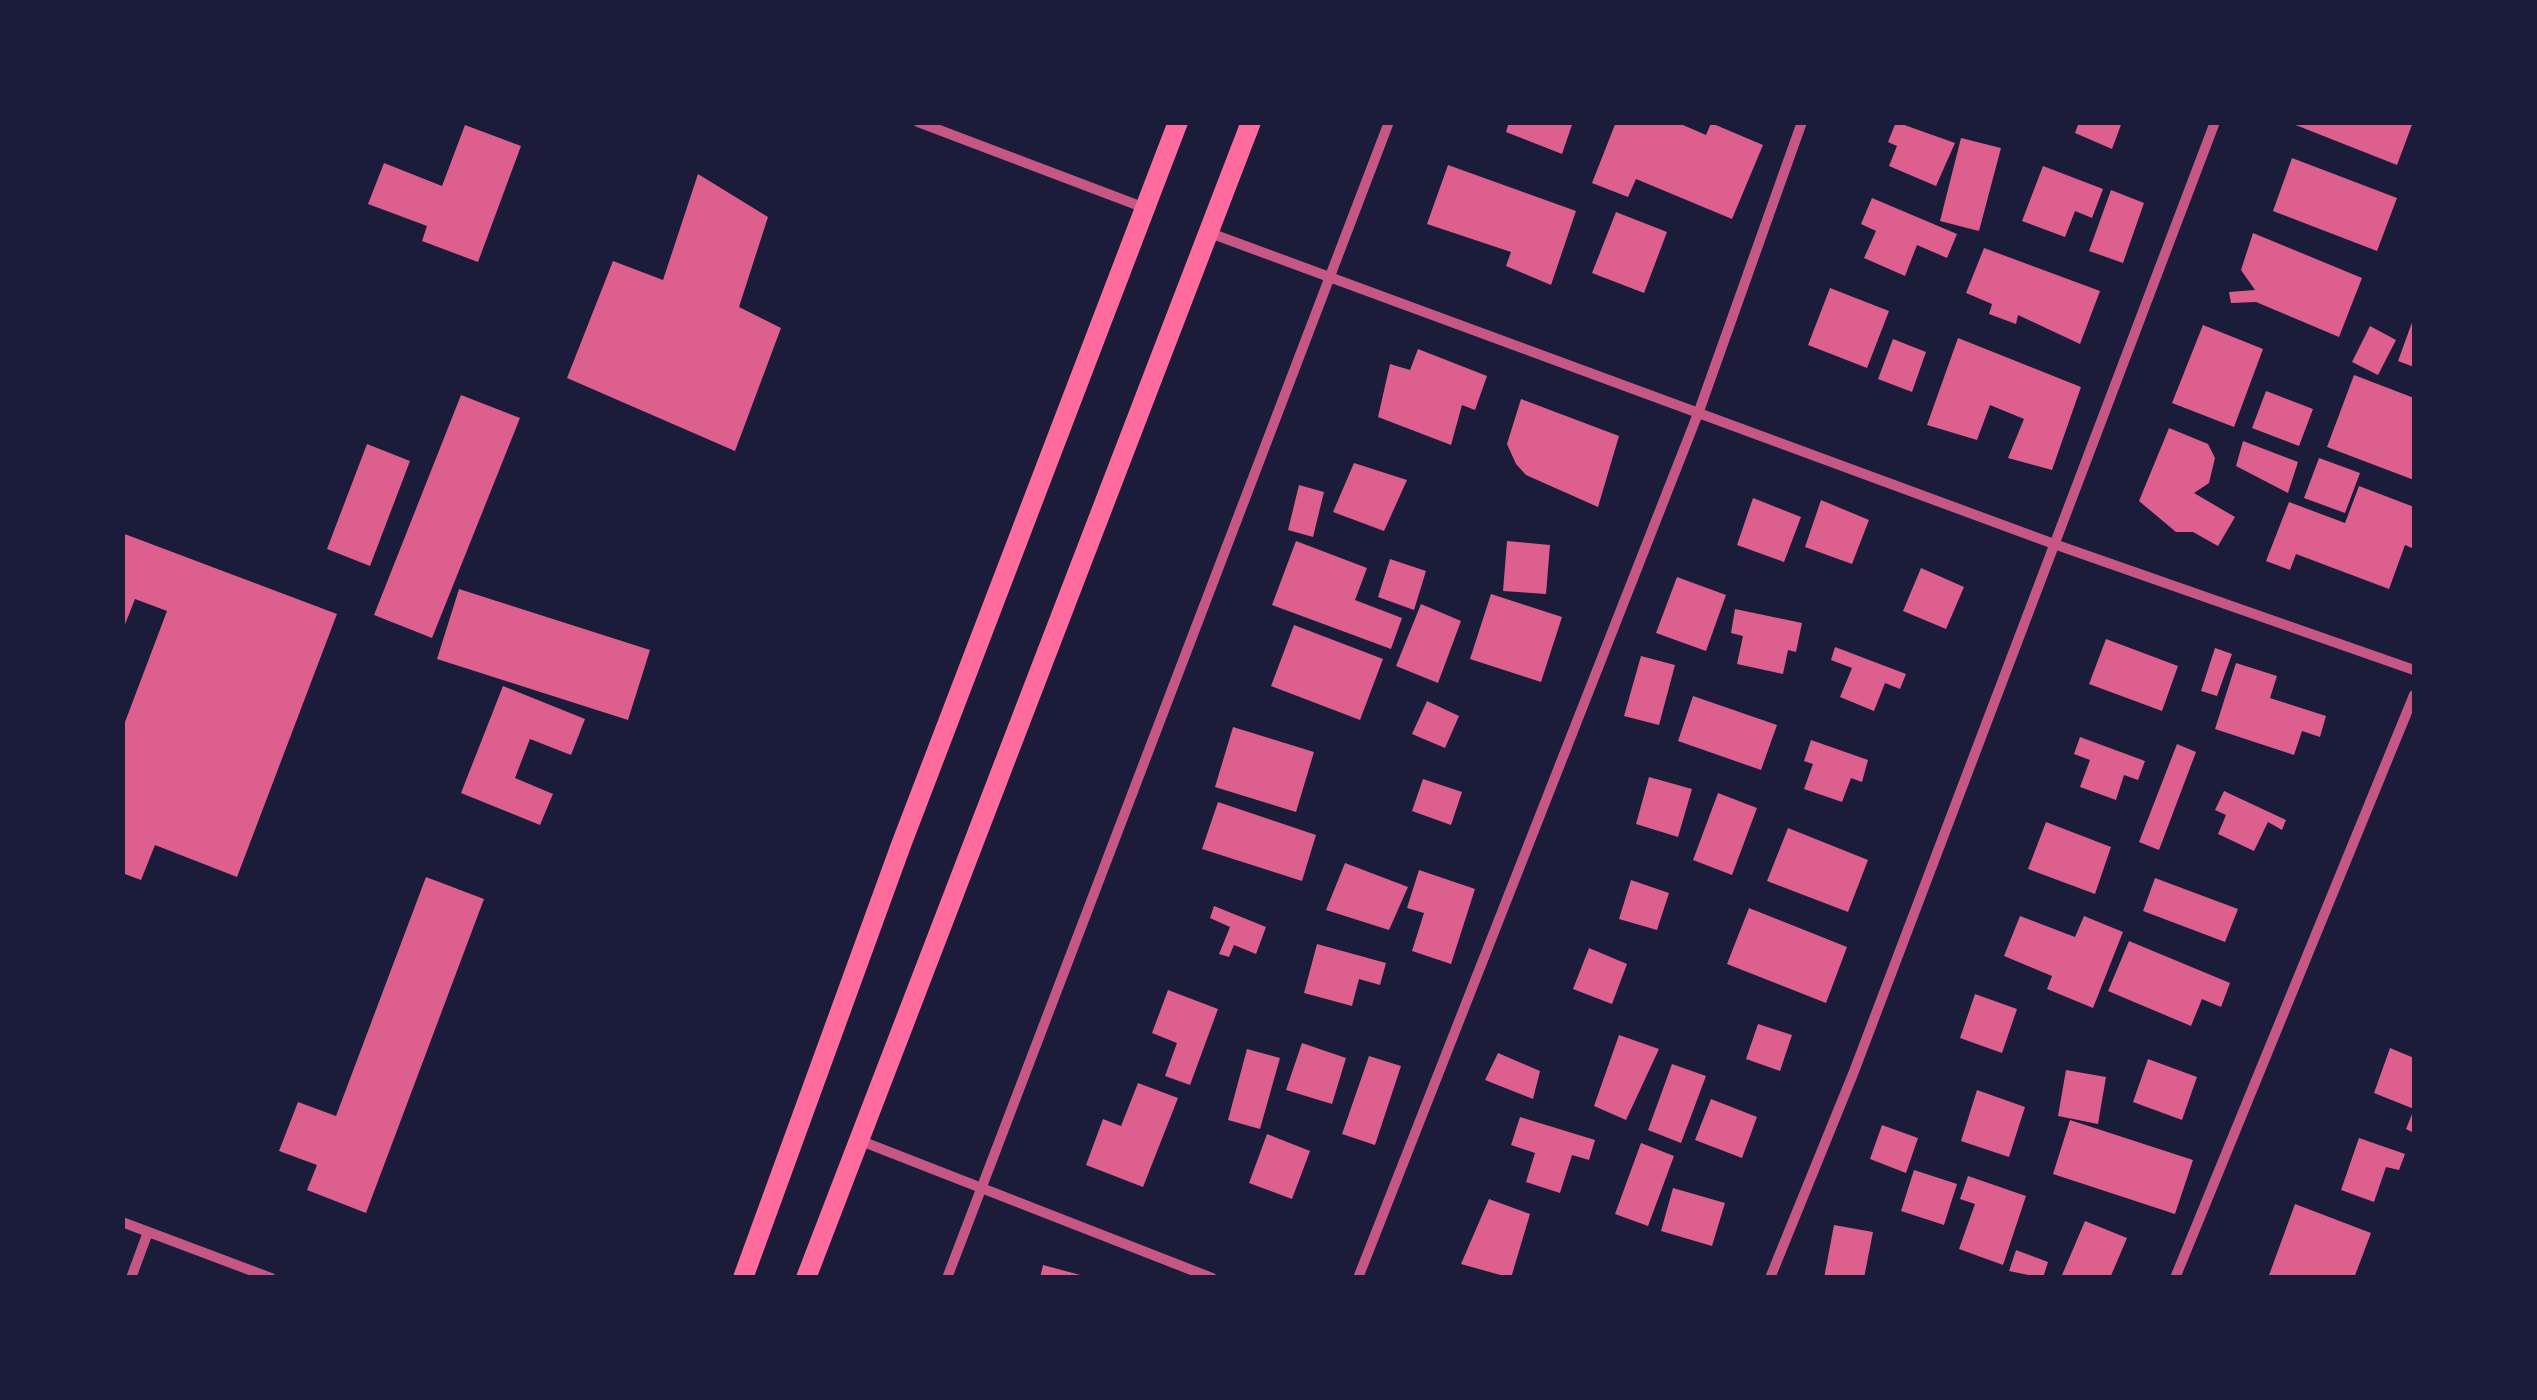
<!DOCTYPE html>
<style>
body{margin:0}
#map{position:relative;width:2537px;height:1400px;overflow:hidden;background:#1b1b3a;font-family:"Nunito Sans",sans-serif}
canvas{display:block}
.frame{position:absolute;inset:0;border:125px solid #1b1b3a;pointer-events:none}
</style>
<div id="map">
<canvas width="2537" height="1400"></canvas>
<div class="frame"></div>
</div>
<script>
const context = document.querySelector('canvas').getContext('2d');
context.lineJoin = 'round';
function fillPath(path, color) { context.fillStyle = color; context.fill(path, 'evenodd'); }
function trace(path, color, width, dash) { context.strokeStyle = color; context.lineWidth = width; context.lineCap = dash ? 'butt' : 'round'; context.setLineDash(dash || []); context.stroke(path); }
fillPath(new Path2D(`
 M1509,122H1573L1562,154L1506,132Z
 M1616,122H1676L1706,135L1711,123L1763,145L1732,219L1636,179L1628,197L1592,183Z
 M1896,122L1955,143L1936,186L1889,166L1897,146L1888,142Z
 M2079,122H2122L2112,149L2075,133Z
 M2288,122H2413L2397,165Z
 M465,125L521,146L478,262L422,241L427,226L368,204L384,163L442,186Z
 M1961,138L2001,148L1979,231L1940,221Z
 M2292,158L2397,198L2377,251L2273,211Z
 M1448,165L1576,211L1551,285L1506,266L1511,252L1427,224Z
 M2043,166L2103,189L2092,218L2075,211L2065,237L2022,221Z
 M698,174L768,217L739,307L781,328L735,451L567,378L613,261L663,280Z
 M2111,190L2144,203L2123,263L2089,251Z
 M1872,198L1957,234L1947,258L1917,245L1905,276L1864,258L1876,231L1861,224Z
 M1616,212L1667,232L1644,293L1592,273Z
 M2253,233L2362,278L2339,337L2256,302L2231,303L2229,292L2255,290L2241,270Z
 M1984,248L2100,291L2080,344L2018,315L2016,324L1989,314L1992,304L1966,293Z
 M1830,288L1889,311L1867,368L1808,345Z
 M2414,317V367L2398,361Z
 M2203,325L2263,349L2234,427L2172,403Z
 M2370,326L2396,340L2378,375L2352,362Z
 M1958,338L2081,387L2052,470L2008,458L2024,419L1990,405L1977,440L1927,425Z
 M1893,339L1926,352L1912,392L1878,379Z
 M1418,349L1487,376L1475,410L1462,405L1451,445L1378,417L1390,364L1410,370Z
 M2354,375L2414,398V480L2327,447Z
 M2266,391L2313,409L2299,446L2252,428Z
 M461,395L520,418L432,638L374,615Z
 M1521,399L1619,436L1598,507L1526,475L1516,464L1507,444Z
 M2169,428L2208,444L2215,458L2209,483L2194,493L2235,517L2218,546L2193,532H2176L2139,501Z
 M2243,441L2298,462L2288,493L2236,466Z
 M367,444L410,461L370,566L327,549Z
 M2319,458L2360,473L2345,513L2304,498Z
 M1354,463L1407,480L1384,531L1333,512Z
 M1299,485L1324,492L1313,537L1288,530Z
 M2359,486L2414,507V549L2405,545L2389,589L2296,554L2290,570L2266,561L2289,502L2345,523Z
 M1753,498L1801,517L1784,562L1737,545Z
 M1821,500L1869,520L1852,564L1805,547Z
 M122,533L337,614L237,877L155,845L141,880L122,873V730L167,611L135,599L122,632Z
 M1296,541L1367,568L1355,600L1402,618L1391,649L1272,605Z
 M1507,541L1550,545L1546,594L1503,591Z
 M1390,559L1426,571L1414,610L1378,597Z
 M1921,568L1964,587L1946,629L1903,611Z
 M1677,577L1726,595L1706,651L1656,633Z
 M459,589L650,650L628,720L437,659Z
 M1491,594L1562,617L1541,682L1470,659Z
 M1421,604L1461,621L1438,683L1396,666Z
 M1735,609L1802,623L1796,652L1788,650L1783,674L1737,664L1743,636L1731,633Z
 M1294,625L1383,659L1360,720L1271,686Z
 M2106,639L2178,666L2162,711L2089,684Z
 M1835,647L1906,674L1900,689L1885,683L1874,711L1840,697L1852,668L1831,660Z
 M2215,648L2232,654L2217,696L2201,691Z
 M1641,656L1675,665L1659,725L1624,716Z
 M2236,663L2277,676L2270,698L2326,716L2320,737L2302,731L2294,755L2215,729Z
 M503,686L585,719L571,755L530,739L515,778L553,794L540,825L461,793Z
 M1693,696L1777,725L1761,770L1678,741Z
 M1427,701L1459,716L1445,748L1412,734Z
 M1233,727L1314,752L1296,812L1215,787Z
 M2080,737L2145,761L2138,780L2124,775L2116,800L2080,787L2090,760L2074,754Z
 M1811,740L1868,760L1862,782L1851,778L1842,802L1804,789L1813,764L1804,761Z
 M2177,744L2196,752L2159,850L2139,842Z
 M1649,777L1692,789L1678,837L1636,824Z
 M1423,779L1462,792L1451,825L1412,811Z
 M2224,791L2286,820L2282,830L2268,822L2254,851L2218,834L2226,815L2215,810Z
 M1718,793L1757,808L1732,875L1693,860Z
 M1218,802L1316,835L1302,881L1202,849Z
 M2046,822L2111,847L2095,894L2028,869Z
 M1788,828L1868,860L1848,912L1767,881Z
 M1345,863L1408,887L1389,930L1326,910Z
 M1419,870L1475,889L1451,964L1412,951L1424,913L1407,908Z
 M426,877L484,899L366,1213L307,1190L317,1165L279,1151L298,1102L336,1116Z
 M2155,878L2238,909L2225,942L2143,911Z
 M1631,880L1669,893L1657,930L1619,919Z
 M1214,906L1266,927L1256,954L1234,945L1229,957L1219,954L1230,927L1210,918Z
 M1749,908L1847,947L1826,1003L1727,964Z
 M2020,916L2075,937L2084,916L2123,932L2093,1008L2047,989L2052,976L2004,956Z
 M2129,941L2230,983L2221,1007L2202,999L2191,1026L2108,991Z
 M1317,944L1386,963L1380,985L1359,979L1352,1006L1304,993Z
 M1589,948L1627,964L1612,1004L1573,989Z
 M1168,990L1218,1009L1190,1085L1165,1076L1177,1043L1152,1033Z
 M1975,994L2017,1009L2002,1053L1960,1038Z
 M1758,1024L1792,1035L1780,1071L1746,1059Z
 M1619,1035L1659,1049L1626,1120L1594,1106Z
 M1302,1043L1346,1058L1332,1104L1286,1090Z
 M2390,1048L2414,1058V1133L2406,1129L2414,1109L2374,1093Z
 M1247,1049L1280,1058L1260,1129L1228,1120Z
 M1498,1053L1540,1071L1533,1099L1485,1080Z
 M1369,1056L1401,1066L1375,1145L1342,1134Z
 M2148,1059L2197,1077L2182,1120L2133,1102Z
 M1672,1064L1706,1076L1681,1143L1648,1130Z
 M2066,1070L2106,1077L2098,1124L2058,1116Z
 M1138,1083L1178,1098L1143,1187L1086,1165L1103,1119L1121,1126Z
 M1977,1090L2025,1107L2009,1157L1961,1141Z
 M1711,1099L1757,1117L1742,1158L1695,1140Z
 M1520,1117L1595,1140L1589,1160L1572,1155L1560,1193L1526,1182L1535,1153L1511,1145Z
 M2070,1120L2193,1160L2175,1214L2053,1174Z
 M1882,1125L1918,1138L1906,1173L1870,1159Z
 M1267,1134L1310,1151L1292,1199L1249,1183Z
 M2359,1138L2405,1154L2399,1170L2386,1167L2374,1202L2341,1190Z
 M1641,1143L1674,1156L1648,1226L1615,1214Z
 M1914,1170L1957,1184L1944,1225L1901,1211Z
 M1968,1176L2026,1196L2003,1265L1959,1249L1975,1204L1960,1199Z
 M1673,1188L1725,1203L1712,1246L1661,1231Z
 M1489,1199L1530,1214L1511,1278L1461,1264Z
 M2295,1204L2371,1233L2354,1278H2268Z
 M2085,1221L2127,1238L2110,1278L2062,1275Z
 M1834,1225L1873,1232L1864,1278H1824Z
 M2016,1250L2048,1262L2043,1278L2009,1271Z
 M1043,1265L1084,1276V1278H1040Z`), '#dd5f8e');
trace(new Path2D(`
 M918,122L1145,208
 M1210,233L2054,544L2414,670
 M856,1139L1212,1278
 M122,1222L271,1278
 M131,1278L148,1232
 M947,1278L1389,122
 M1358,1278L1699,411L1802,122
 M1770,1278L1853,1074L2215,122
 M2175,1278L2414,695`), '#c65784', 10);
trace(new Path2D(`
 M743,1278L901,845L1178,122
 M806,1278L1251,122`), '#ff6b9d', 20);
</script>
